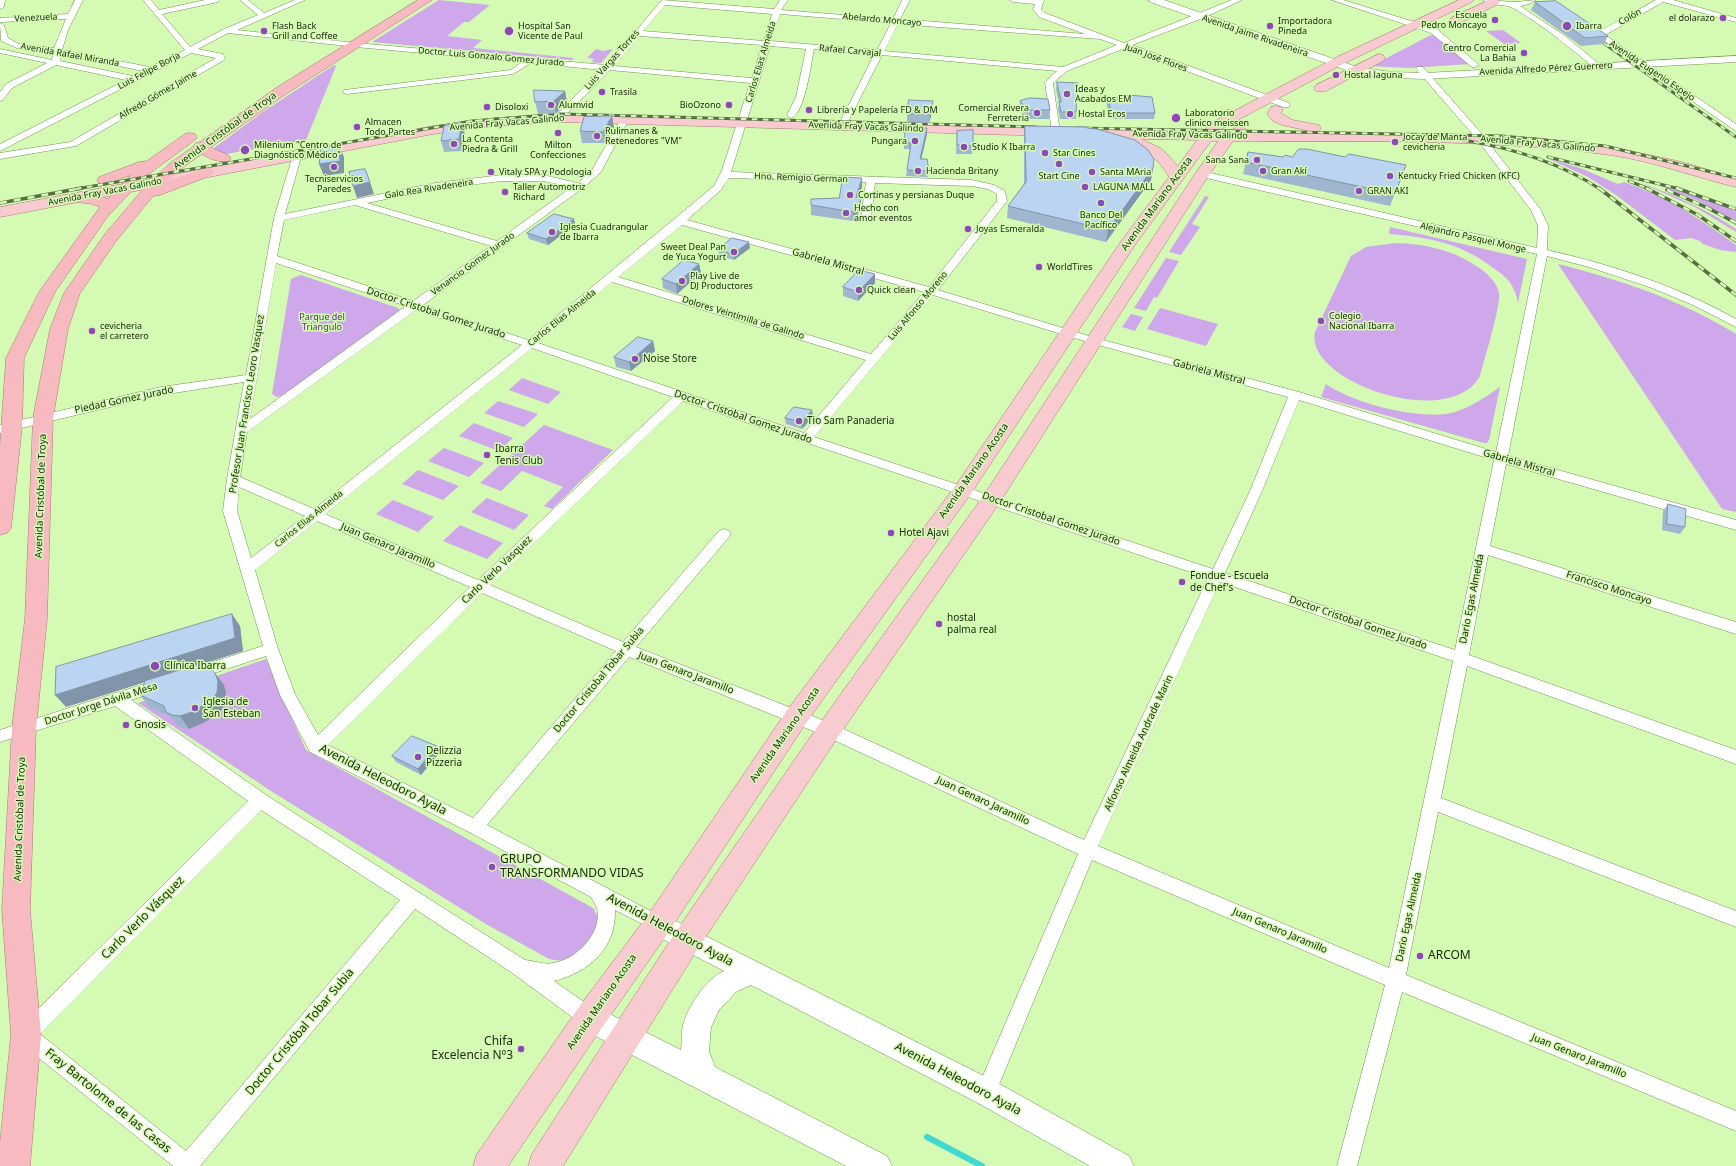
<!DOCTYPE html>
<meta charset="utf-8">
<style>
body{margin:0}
canvas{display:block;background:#d4fab3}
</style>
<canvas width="1736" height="1166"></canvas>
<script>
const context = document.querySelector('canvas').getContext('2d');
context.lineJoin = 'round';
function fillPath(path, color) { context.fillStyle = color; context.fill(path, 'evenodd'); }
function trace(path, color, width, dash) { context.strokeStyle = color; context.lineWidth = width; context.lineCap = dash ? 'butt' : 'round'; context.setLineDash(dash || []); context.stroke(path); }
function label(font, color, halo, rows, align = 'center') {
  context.font = font + ' "Noto Sans",sans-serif'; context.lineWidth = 3; context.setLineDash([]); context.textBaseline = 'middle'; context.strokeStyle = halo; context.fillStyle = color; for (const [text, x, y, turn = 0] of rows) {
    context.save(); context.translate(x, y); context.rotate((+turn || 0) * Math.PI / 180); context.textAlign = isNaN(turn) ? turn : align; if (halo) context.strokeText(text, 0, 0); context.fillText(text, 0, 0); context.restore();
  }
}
fillPath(new Path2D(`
 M439,0L490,5L469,22H464L447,36L482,40L473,48L574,58L572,60L372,42Z
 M1503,30L1521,43L1504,44L1486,31Z
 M1431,35H1435L1470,64L1408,68L1371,66Z
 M596,49L603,51L613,49L601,63L591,62L594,59L587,58Z
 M334,65L336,66L306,140L226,154L218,152L214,148L263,112Z
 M1547,158L1580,168L1618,184L1624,182C1665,196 1701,219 1736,245V252L1720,250L1703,244L1700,241L1691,238L1675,240L1616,195L1588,177Z
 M1639,182C1674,195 1706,209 1736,229V232L1695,207Z
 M1658,185C1685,191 1712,199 1736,212V221L1696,200Z
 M1205,196L1209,197L1192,224L1200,227L1181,255L1169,252Z
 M1390,227L1527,259L1518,303C1517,297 1515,291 1512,286C1508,278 1499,272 1492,267C1460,243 1428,237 1389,234Z
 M1395,243C1426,244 1453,250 1478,267C1487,273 1497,282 1499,293C1501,306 1484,360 1480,376C1449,432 1304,381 1315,332L1351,256L1366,247Z
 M1166,258L1179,261L1157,298L1154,297L1146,311L1134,308Z
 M1558,264C1621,280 1681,300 1736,334V512L1722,509Z
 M301,275L398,308L400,311L283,396L277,397L272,394L291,279Z
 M1160,308L1218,324L1206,346L1147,329Z
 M1131,314L1143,317L1135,331L1122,327Z
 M522,378L561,392L548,404L509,390Z
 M1326,384C1353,403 1413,418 1446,414C1466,411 1484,398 1500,387L1489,440L1487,443H1484L1321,397Z
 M498,401L538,414L524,427L484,413Z
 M474,423L513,438L499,451L459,436Z
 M544,425L613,450L552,509L544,506L563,487L522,471L501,491L480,483Z
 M444,448L484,463L469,477L428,461Z
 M418,470L459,486L443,500L402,484Z
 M487,498L529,515L514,530L471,512Z
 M393,500L434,517L418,532L376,514Z
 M460,525L503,543L487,559L443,541Z
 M266,659L306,750L593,908L598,917L593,944L568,962L549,959L486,924L274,793L138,703Z`), '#cfa7eb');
trace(new Path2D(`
 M927,1137L982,1166`), '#3fd9d2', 6);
const minor = new Path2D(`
 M0,0H5L4,7L0,9Z
 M75,0H83L68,30L62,50L150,67L185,50L143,0H151L159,10L205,0H219L218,2L162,14L190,47L224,29L258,15L240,0H248L264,13L295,0H305L237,30L356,43L606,65L633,34V31H636L662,0L774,9L780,0H788L781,10L893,19L902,0H910L900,19L1085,34L1039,17L1033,9L1035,4L1013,2L1009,0H1044L1041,9L1045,13L1124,43L1232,0H1242L1203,18L1132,45L1289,103L1290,105L1289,107H1283L1125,48L1067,71L1053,83L1060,132L1056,135L1052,132L1045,82L1057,71L882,55L846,126L842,129L838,126L874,55L814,49C811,63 805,114 791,118L787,115L796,97L806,49L770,46L731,172L972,180L994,185L1005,191L1007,201L938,290L1099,339L1299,392L1496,452L1537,254L1202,177L1197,174L1202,171L1537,248L1538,226L1531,210L1475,137L1416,69L1417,67H1423L1481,133L1541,210L1548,226L1547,250C1613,265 1677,286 1736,319V327L1693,305L1652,288L1589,267L1547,256L1508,456L1736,520V530L1506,464L1490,546L1736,622V634L1488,555L1469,655L1736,750V764L1467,666L1441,798L1736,911V927L1438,812L1406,975L1736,1111V1131L1402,992L1357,1166H1337L1385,985L1092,860L993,1099L986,1102L979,1099L976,1092L1078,854L823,735L629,657L487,825L664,918L667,924L664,930L658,932L615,910C616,949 589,972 554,981L597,1011L600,1018L597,1025L590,1027L583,1025L511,972L415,909L200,1166H173L19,1042L16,1035L19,1028L248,801L115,706L0,742V730L160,679L165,681L168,685L165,689L131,700L266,795L525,960C535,961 543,965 553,963C576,960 603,933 597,908C595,904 593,901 591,897L469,832L310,752L280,695L266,656L193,680L188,678L185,674L188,670L263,646L223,511L227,479L244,382L161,395L0,433V425L161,387L246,375L274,218L293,155H299L301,157L285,214L435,183L502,175H543L578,183L592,170L622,117H628L629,119L601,172L583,188L423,305L528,340L714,186L722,170L750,83L610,70L561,120L558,121L554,118L555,116L602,70L531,63L513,74L347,94L343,92L344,90L511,70L522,62L356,47L228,33L198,49L223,54L225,58L224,60L76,146L0,159V153L70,142L216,58L191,53L0,151V144L126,80L56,65L12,88L3,100L0,101V92L6,84L47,63L0,53V49L52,60L53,53L17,48L1,41L0,23L4,25L8,38L19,44L54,48L66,19L0,22V18L68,14ZM665,5L772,14L764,41L643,31ZM780,14L891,23L877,50L771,41ZM898,24L1100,39L1117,45L1063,67L884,51ZM640,36L762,45L752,78L614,66ZM61,54L143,71L133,76L60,61ZM729,178L866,182L861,218L866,221L871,218L875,183L972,186L988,189L997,194V201L929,287L687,220L721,190ZM502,181H543L572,187L497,241L367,203L435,189ZM355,205L491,246L413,301L277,256L284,220ZM682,225L924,292L871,354L618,277ZM276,263L406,306L250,419ZM612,282L866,360L804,433L538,343ZM933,295L1091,343L1288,397L1250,491L1213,569L814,437ZM416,310L522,345L314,509L240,477L247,432ZM532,348L673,397L478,580L325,514ZM1299,400L1494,460L1455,650L1225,573L1262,491ZM683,401L1208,578L1084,840L835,725L636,647L729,537L731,534L729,531L724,529L719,531L623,642L490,585ZM239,487L305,516L251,558L237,511ZM317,521L470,587L318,735L295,694L278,649L255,570ZM1220,582L1453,661L1389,968L1098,846ZM482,593L616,651L473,818L328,745ZM261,810L400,900L186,1151L40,1034Z
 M1332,0H1343L1437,29L1479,65L1475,67H1472L1431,33Z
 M1483,0L1516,2L1536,0L1529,4L1520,6L1565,36L1603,67L1602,69H1596C1570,48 1543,25 1513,8C1504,3 1491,7 1483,0Z
 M1656,0H1673L1736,18V22L1663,2L1605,35L1736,124V131L1587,29L1591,27L1600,31Z`);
const tertiary = new Path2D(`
 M1736,56V62L1425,79L1391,78L1356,73L1351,70L1356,67L1391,72L1425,73Z`);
const secondary = new Path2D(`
 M1149,0H1164L1360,68L1362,70L1360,72H1352L1150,2Z
 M658,912L996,1082L1129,1156L1134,1166H1090L976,1102L751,985L736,992L719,1010L711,1027L709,1051L715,1067L887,1156L892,1166H846L580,1028L576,1018L580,1008L590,1004L681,1050C682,1042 681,1033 683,1025C688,1006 706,979 724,971L649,932L645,924L649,916Z`);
const primary = new Path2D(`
 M1459,0H1474L1472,2L1345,63L1221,129L1218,133H1226L1239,126L1244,127L1246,130L1244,133L1481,135L1537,138L1612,147L1682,162L1736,178V187C1694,177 1653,161 1610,155C1485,138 1359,142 1233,141L1209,175L998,505L838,737L697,950L563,1166H528L532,1154L677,930L820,723L984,495L1195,174L1218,141H1211L1135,245L970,495L806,723L668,933L601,1029L508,1166H473L477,1154L579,1007L648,915L788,709L956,485L1122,240L1169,177C1159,158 1143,149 1123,142L1122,138L558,122L495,126L433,134L0,217V207L433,126L495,118L558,114L1203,132L1211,123L1337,57ZM1141,139L1197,140L1178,166L1162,149Z
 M1489,0H1498L1500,2L1498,4L1459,24H1451L1449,21L1451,18Z
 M1379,54L1383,55L1385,58L1383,61L1326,91H1316L1314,88L1316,85Z
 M1276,106L1281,107L1283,110L1281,113L1292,120L1319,125L1321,128L1319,131L1314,132L1282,125L1273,121L1267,114L1271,107Z`);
const trunk = new Path2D(`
 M418,0H432L286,94L211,147C217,152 227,152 231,158L229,161C220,163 209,159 202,154L179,170L168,181L207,168L212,169L214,172L212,175L160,195L153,196L117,240L80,293L68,329L53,418L47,619L36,728L30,910L41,1035L30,1166H0V1143L11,1035L2,910L12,728L25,619L33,418L50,329L64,293L105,234L144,188L169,164L194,146L196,143L200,142L276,88Z
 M190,133L195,134L197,137L195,140L146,176L108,216L55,292L24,358L22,427L11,528L7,533L0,535V446L6,358L39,292L100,207L92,204L69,201L66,198L69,195C81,192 96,194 108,199L131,175L109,183L104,184L99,183L97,180L99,177L139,162L147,161L185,134Z`);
trace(minor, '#729452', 1);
trace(tertiary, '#729452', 1);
trace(secondary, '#729452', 1);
trace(primary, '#a87b78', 1);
trace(trunk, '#a87b78', 1);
fillPath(minor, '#fff');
fillPath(tertiary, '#fff');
fillPath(secondary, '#fff');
fillPath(primary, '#f8cbd0');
fillPath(trunk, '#f6bac0');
const railFar1 = new Path2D(`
 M1595,37L1736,137
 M1076,128L1502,136L1605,146L1736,178
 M1463,140C1512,148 1559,162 1600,189
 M1548,157L1680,189
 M1629,181L1649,189
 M76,189L472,121L561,114L1036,127`);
const rail = new Path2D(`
 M1599,188L1736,295
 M1646,188L1698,215L1736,241
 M1676,188L1736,209
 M1667,190L1708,208L1736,223
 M0,203L82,188`);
trace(railFar1, '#576d43', 3);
trace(rail, '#576d43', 3.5);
trace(railFar1, '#d4fab3', 2, [5.5]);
trace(rail, '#d4fab3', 2.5, [7]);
fillPath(new Path2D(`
 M1535,2L1608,36L1604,44L1581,46L1531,10Z
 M1057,82L1076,112V119H1060L1058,109L1059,104L1056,89Z
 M565,91L567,102L556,113L538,114L535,102Z
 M1107,97L1155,113L1154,119H1111L1106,103Z
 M1020,101L1050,110L1049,119H1027L1019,110Z
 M933,109L929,123L907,122V114Z
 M612,116L614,128L605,143H582L580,131Z
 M1025,126L1087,128L1153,168L1151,180L1106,242L1007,218L1008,206L1024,184V138Z
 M957,131L973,146L972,154H956Z
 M927,134L921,159L929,171L928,177L906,176L907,170L910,149H904V143Z
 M465,135L462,151L444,152L441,141Z
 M1248,152L1283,157H1345L1406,165L1390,206L1243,174Z
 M862,187L859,197L861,206V209L853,221L811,215V205L839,198Z
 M574,219L575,225L548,245L529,239L527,233Z
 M750,248L734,260L719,256L718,250Z
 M699,264L701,273L677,294L663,288L662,279Z
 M875,274V283L858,301L843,296V287Z
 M653,341L655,351L631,371L616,367L614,357Z
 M812,410L813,417L802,429L786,424L785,418Z
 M1668,504L1685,527L1680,534L1662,530L1663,511Z
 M240,626L243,651L206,663L224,685L226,693L225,705L217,715L201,724L189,729L182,728L176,724L171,717L150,708L140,695L145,682L66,707Z
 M440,752L421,775L396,762L392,756Z`), '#a0b6cf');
fillPath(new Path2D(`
 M565,91L567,102L556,113L554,101Z
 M933,101V109L929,123L930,114Z
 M612,116L614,128L605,143L603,132Z
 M462,123L465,135L462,151L459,139Z
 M927,128V134L920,165V159Z
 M339,145L344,157V173L324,176L319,164Z
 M1153,168L1151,180L1106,242L1108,230Z
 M862,178V187L856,206V197Z
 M370,182L374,194L357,198L353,186Z
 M861,197V209L853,221V212Z
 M574,219L575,225L548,245L546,239Z
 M749,242L750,248L734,260L733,254Z
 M699,264L701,273L677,294L676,284Z
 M875,274V283L858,301V292Z
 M653,341L655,351L631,371L629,362Z
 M812,410L813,417L802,429V422Z
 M232,614L240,626L243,651L66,707L55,695Z
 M215,673L224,685L226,693L225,705L217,715L201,724L189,729L180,716Z
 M437,746L440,752L421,775L418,769Z`), '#8294a9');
const building = new Path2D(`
 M1556,1L1608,36L1585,38L1535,2Z
 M1057,82L1078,83L1076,112H1061L1059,102H1061Z
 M534,90L565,91L554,101L535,102Z
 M1128,95L1152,97L1155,113H1112L1107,97L1128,99Z
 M1030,98L1048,99L1050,110H1028L1020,101Z
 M909,100L933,101L930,114H907Z
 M612,116L603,132L580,131L584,117Z
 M462,123L459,139L441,141L444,126Z
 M1025,126L1087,127V128L1097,129L1135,140L1148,150L1154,159L1153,168L1108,230L1008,206L1026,182Z
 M906,128H927L920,159H927L929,171L907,170L911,143H904Z
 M973,130V146L957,145V131Z
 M339,145L340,161L319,164L321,148Z
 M1299,149H1307L1345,157L1349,154L1406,165L1395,194L1246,162L1248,152L1283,157L1285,155L1292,157Z
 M365,169L370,182L353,186L349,172Z
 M843,177L862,178L856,197H861V200L853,212L811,205V199L839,198Z
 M554,214L574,219L546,239L527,233Z
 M732,238L749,242L733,254L718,250Z
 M684,260L699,264L676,284L662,279Z
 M859,270L875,274L858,292L843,287Z
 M638,337L653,341L629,362L614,357Z
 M794,407L812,410L802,422L785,418Z
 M1668,504L1686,509L1685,527L1667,524Z
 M232,614L235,638L55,695L56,667Z
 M206,662L215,673L218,681L217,693L208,702L192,712L180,716L172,715L166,712L164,706L140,695L145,681Z
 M412,736L437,746L418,769L392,756Z`);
fillPath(building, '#bad4f1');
trace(building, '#8294a9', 1);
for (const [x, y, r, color] of [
 [1723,18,4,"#9047ba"],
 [1495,20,4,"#9047ba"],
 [1270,26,4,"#9047ba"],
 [1567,26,5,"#9047ba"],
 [264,31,4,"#9047ba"],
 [509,31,5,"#9047ba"],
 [1524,53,4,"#9047ba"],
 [1336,75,4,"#9047ba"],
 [602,92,4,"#9047ba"],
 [1067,94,4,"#9047ba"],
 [551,105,4,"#9047ba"],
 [729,105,4,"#9047ba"],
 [487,107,4,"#9047ba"],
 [809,110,4,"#9047ba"],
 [1037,113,4,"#9047ba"],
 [1070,114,4,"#9047ba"],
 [1176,118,5,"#9047ba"],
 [357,127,4,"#9047ba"],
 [558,133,4,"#9047ba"],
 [597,136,4,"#9047ba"],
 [915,141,4,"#9047ba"],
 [1395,142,4,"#9047ba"],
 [454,144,4,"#9047ba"],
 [964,147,4,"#9047ba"],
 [245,150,5,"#9047ba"],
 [1045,153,4,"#9047ba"],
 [1257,160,4,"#9047ba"],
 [1059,164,4,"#9047ba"],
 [334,167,4,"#9047ba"],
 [918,171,4,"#9047ba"],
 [1263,171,4,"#9047ba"],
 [491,172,4,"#9047ba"],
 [1092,172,4,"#9047ba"],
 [1390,176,4,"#9047ba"],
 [1085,187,4,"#9047ba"],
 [1359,191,4,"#9047ba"],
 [505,192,4,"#9047ba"],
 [850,195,4,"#9047ba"],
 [1101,203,4,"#9047ba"],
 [846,213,4,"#9047ba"],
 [968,229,4,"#9047ba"],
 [552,232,4,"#9047ba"],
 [734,252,4,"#9047ba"],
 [1039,267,4,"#9047ba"],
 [682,281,4,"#9047ba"],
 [859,290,4,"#9047ba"],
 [1321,321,4,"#9047ba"],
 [92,331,4,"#9047ba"],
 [635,359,4,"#9047ba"],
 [799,421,4,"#9047ba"],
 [487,455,4,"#9047ba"],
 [891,533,4,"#9047ba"],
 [1182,582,4,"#9047ba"],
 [939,624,4,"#9047ba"],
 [155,666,5,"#9047ba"],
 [195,708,4,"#9047ba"],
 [126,725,4,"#9047ba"],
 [418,757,4,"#9047ba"],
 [492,867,4,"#9047ba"],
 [1420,956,4,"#9047ba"],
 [521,1049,4,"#9047ba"]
]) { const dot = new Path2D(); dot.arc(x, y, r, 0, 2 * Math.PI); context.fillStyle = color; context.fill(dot); trace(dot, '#d4fab3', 1.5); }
label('9px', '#1b280d', '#d4fab3', [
 ["Escuela",1487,15,"right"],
 ["Pedro Moncayo",1487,25,"right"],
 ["el dolarazo",1715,18,"right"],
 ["Importadora",1278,21],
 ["Pineda",1278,31],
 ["Flash Back",272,26],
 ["Grill and Coffee",272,36],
 ["Hospital San",518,26],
 ["Vicente de Paul",518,36],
 ["Ibarra",1576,26],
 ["Centro Comercial",1516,48,"right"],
 ["La Bahia",1516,58,"right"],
 ["Hostal laguna",1344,75],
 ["Ideas y",1075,89],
 ["Acabados EM",1075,99],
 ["Trasila",610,92],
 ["Alumvid",559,105],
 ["BioOzono",721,105,"right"],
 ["Disoloxi",495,107],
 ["Comercial Rivera",1029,108,"right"],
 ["Ferreteria",1029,118,"right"],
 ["Librería y Papelería FD & DM",817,110],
 ["Laboratorio",1185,113],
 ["clinico meissen",1185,123],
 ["Hostal Eros",1078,114],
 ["Almacen",365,122],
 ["Todo Partes",365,132],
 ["Rulimanes &",605,131],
 ["Retenedores \"VM\"",605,141],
 ["Jocay de Manta",1403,137],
 ["cevicheria",1403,147],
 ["La Contenta",462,139],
 ["Piedra & Grill",462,149],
 ["Pungara",907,141,"right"],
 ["Milenium \"Centro de",254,145],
 ["Diagnóstico Médico\"",254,155],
 ["Milton",558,145,"center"],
 ["Confecciones",558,155,"center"],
 ["Studio K Ibarra",972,147],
 ["Star Cines",1053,153],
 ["Sana Sana",1249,160,"right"],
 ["Hacienda Britany",926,171],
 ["Gran Akí",1271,171],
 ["Vitaly SPA y Podologia",499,172],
 ["Santa MAria",1100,172],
 ["Start Cine",1059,176,"center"],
 ["Kentucky Fried Chicken (KFC)",1398,176],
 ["Tecniservicios",334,179,"center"],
 ["Paredes",334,189,"center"],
 ["Taller Automotriz",513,187],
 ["Richard",513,197],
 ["LAGUNA MALL",1093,187],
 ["GRAN AKI",1367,191],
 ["Cortinas y persianas Duque",858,195],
 ["Hecho con",854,208],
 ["amor eventos",854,218],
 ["Banco Del",1101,215,"center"],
 ["Pacífico",1101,225,"center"],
 ["Iglesia Cuadrangular",560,227],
 ["de Ibarra",560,237],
 ["Joyas Esmeralda",976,229],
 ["Sweet Deal Pan",726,247,"right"],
 ["de Yuca Yogurt",726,257,"right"],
 ["WorldTires",1047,267],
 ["Play Live de",690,276],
 ["DJ Productores",690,286],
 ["Quick clean",867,290],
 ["Colegio",1329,316],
 ["Nacional Ibarra",1329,326],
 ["cevicheria",100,326],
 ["el carretero",100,336]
], 'left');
label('9px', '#1b280d', '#d4fab3', [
 ["Colón",1630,17,-29],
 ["Venezuela",36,18,-3],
 ["Abelardo Moncayo",882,20,5],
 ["Avenida Jaime Rivadeneira",1255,36,19],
 ["Rafael Carvajal",850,51,5],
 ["Avenida Rafael Miranda",70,55,10],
 ["Doctor Luis Gonzalo Gomez Jurado",491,57,5],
 ["Juan José Flores",1156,58,20],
 ["Luis Vargas Torres",612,60,-48],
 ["Carlos Elias Almeida",761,62,-73],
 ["Avenida Alfredo Pérez Guerrero",1546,69,-3],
 ["Luis Felipe Borja",149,71,-28],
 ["Avenida Eugenio Espejo",1652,71,34],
 ["Alfredo Gómez Jaime",158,95,-30],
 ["Avenida Fray Vacas Galindo",507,123,-5],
 ["Avenida Fray Vacas Galindo",866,127,2],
 ["Avenida Fray Vacas Galindo",1190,135,1],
 ["Avenida Fray Vacas Galindo",1538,144,5],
 ["Hno. Remigio German",801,178,2],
 ["Galo Rea Rivadeneira",429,189,-9],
 ["Avenida Fray Vacas Galindo",105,192,-11],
 ["Alejandro Pasquel Monge",1473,238,13],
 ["Venancio Gomez Jurado",473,264,-36],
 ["Luis Alfonso Moreno",918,306,-50],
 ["Carlos Elias Almeida",562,318,-39],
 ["Dolores Veintimilla de Galindo",743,318,17],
 ["Carlos Elias Almeida",309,519,-39]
]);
label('9px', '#652987', '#d4fab3', [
 ["Parque del",322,317],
 ["Triangulo",322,327]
]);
label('10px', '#1b280d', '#d4fab3', [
 ["Avenida Cristóbal de Troya",225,131,-36],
 ["Avenida Mariano Acosta",1157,204,-54],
 ["Gabriela Mistral",828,262,16],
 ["Doctor Cristobal Gomez Jurado",436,313,18],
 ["Gabriela Mistral",1209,372,15],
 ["Piedad Gomez Jurado",124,400,-12],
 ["Profesor Juan Francisco Leoro Vasquez",247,404,-81],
 ["Doctor Cristobal Gomez Jurado",743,417,19],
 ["Gabriela Mistral",1519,463,16],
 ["Avenida Mariano Acosta",974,471,-55],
 ["Avenida Cristóbal de Troya",41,496,-88],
 ["Doctor Cristobal Gomez Jurado",1051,519,19],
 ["Juan Genaro Jaramillo",388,546,23],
 ["Carlo Verlo Vasquez",497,570,-44],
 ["Francisco Moncayo",1609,588,18],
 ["Dario Egas Almeida",1472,599,-79],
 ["Doctor Cristobal Gomez Jurado",1358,623,19],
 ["Juan Genaro Jaramillo",686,673,21],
 ["Doctor Cristobal Tobar Subia",599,680,-50],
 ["Doctor Jorge Dávila Mesa",101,704,-18],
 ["Avenida Mariano Acosta",785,735,-55],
 ["Alfonso Almeida Andrade Marin",1139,743,-65],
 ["Juan Genaro Jaramillo",983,801,25],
 ["Avenida Cristóbal de Troya",20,819,-88],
 ["Dario Egas Almeida",1409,917,-78],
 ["Juan Genaro Jaramillo",1280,931,23],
 ["Avenida Mariano Acosta",602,1002,-55],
 ["Juan Genaro Jaramillo",1579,1056,22]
]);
label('10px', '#1b280d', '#d4fab3', [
 ["Noise Store",643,359],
 ["Tio Sam Panaderia",807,421],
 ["Ibarra",495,449],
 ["Tenis Club",495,461],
 ["Hotel Ajavi",899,533],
 ["Fondue - Escuela",1190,576],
 ["de Chef's",1190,588],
 ["hostal",947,618],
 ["palma real",947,630],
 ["Clínica Ibarra",164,666],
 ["Iglesia de",203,702],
 ["San Esteban",203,714],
 ["Gnosis",134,725],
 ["Delizzia",426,751],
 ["Pizzeria",426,763]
], 'left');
label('12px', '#1b280d', '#d4fab3', [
 ["Avenida Heleodoro Ayala",383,780,27],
 ["Carlo Verlo Vásquez",143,918,-45],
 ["Avenida Heleodoro Ayala",670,930,28],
 ["Doctor Cristóbal Tobar Subia",300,1032,-50],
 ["Avenida Heleodoro Ayala",958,1079,28],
 ["Fray Bartolome de las Casas",108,1101,39]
]);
label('12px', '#1b280d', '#d4fab3', [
 ["GRUPO",500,860],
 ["TRANSFORMANDO VIDAS",500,874],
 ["ARCOM",1428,956],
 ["Chifa",513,1042,"right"],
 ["Excelencia Nº3",513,1056,"right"]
], 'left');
</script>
